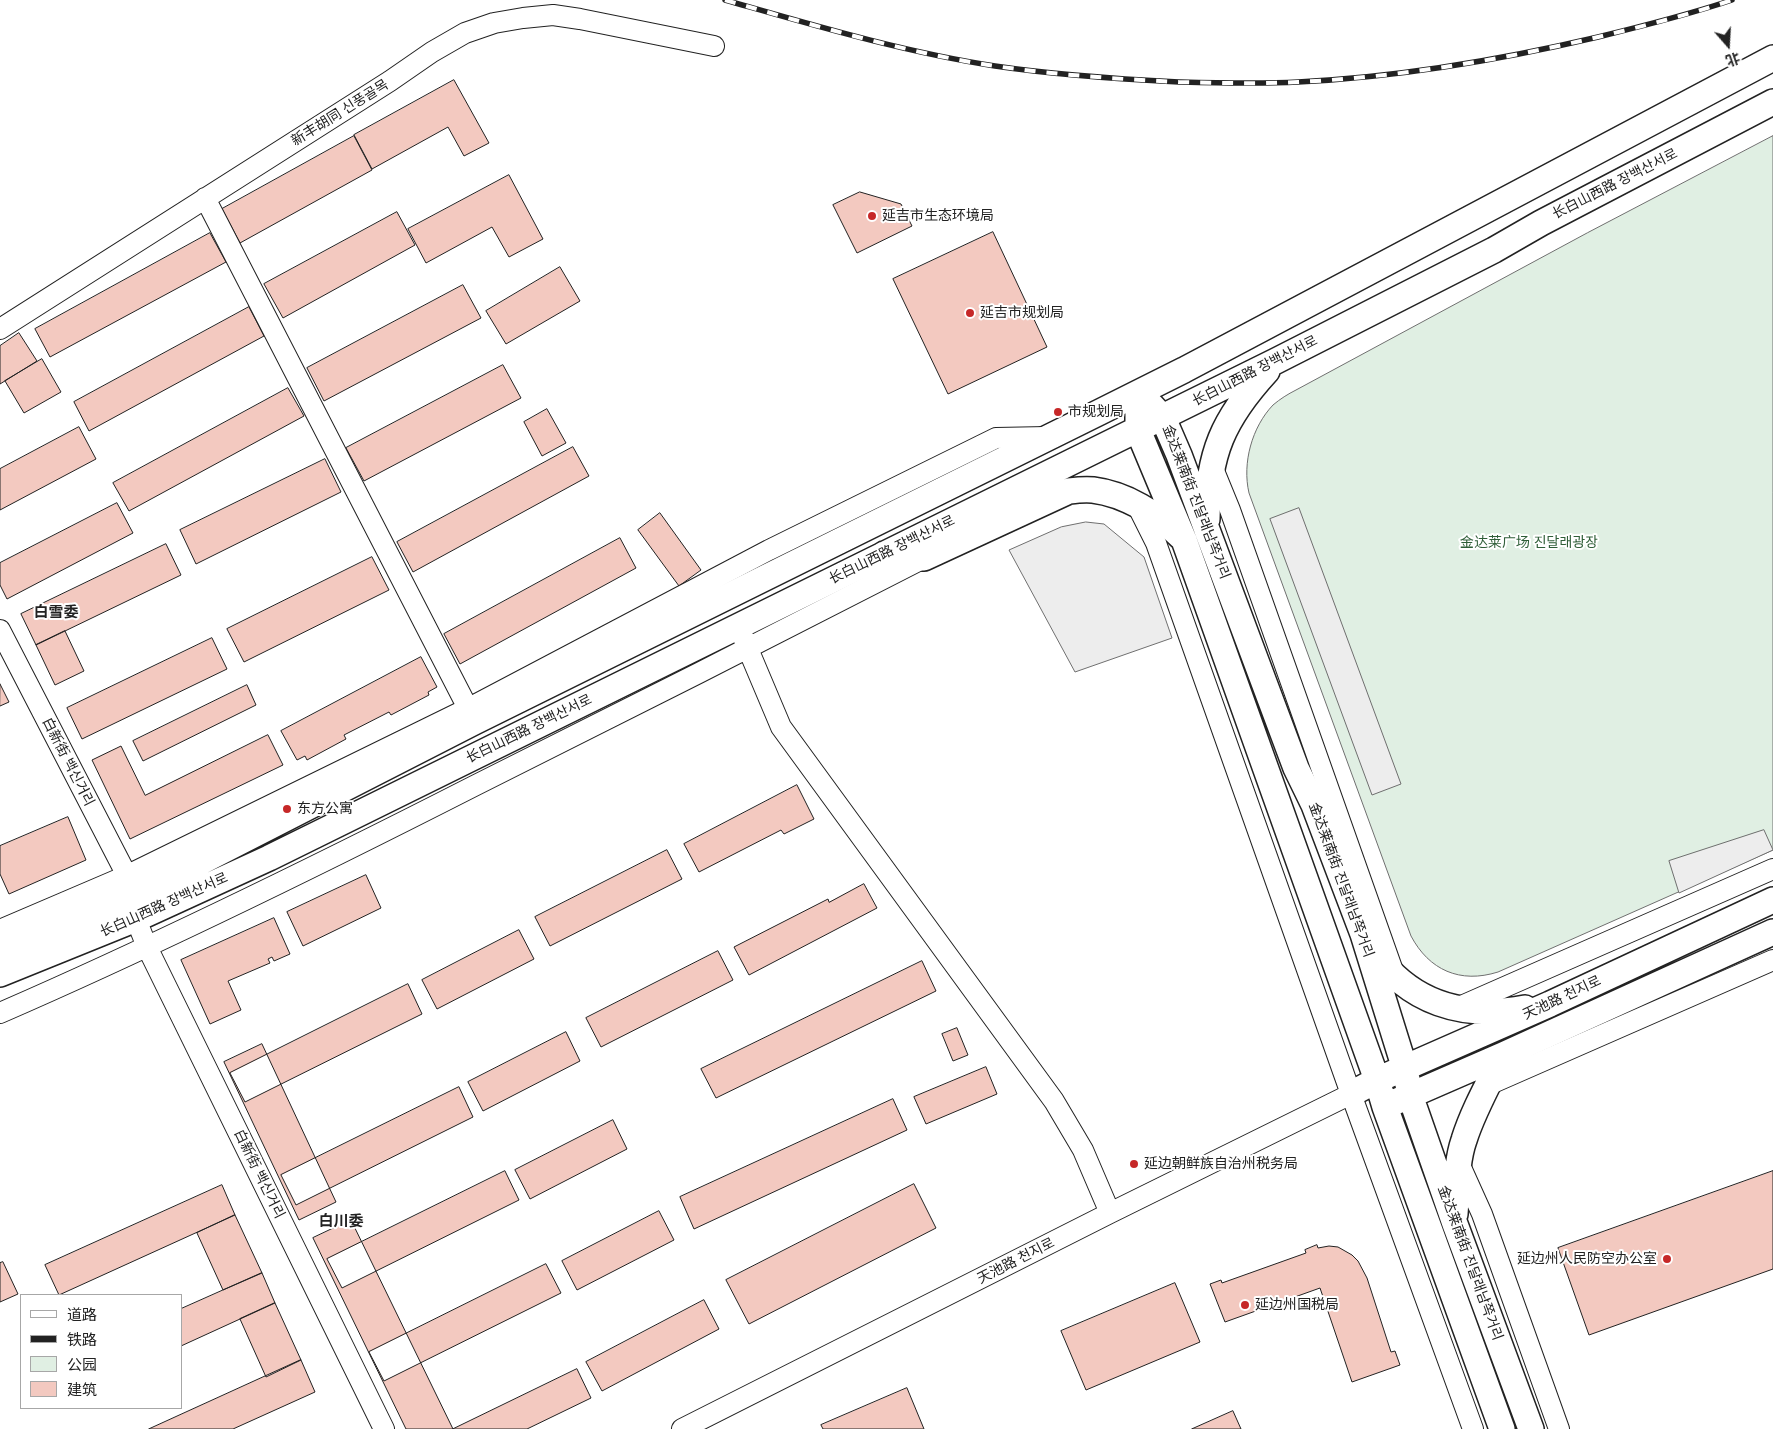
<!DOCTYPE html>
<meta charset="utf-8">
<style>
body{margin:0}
#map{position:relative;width:1773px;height:1429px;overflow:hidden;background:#fff;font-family:Montserrat,"Noto Sans SC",sans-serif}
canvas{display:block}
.legend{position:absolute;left:20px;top:1294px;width:162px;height:115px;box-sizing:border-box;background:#fff;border:1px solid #a7a7a7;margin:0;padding:6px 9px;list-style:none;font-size:15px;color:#222}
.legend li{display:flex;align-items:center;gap:10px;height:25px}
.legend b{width:25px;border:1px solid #a7a7a7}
.north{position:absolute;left:1703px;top:20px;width:50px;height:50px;-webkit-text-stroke:4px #fff;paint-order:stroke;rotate:161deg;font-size:14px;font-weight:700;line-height:20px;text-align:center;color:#222}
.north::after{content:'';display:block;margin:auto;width:18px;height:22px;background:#222;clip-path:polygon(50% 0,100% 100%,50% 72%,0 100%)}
</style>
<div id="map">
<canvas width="1773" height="1429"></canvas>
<ul class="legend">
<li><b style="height:6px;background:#fff"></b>道路</li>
<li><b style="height:6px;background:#222"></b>铁路</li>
<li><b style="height:14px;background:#e0efe3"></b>公园</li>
<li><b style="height:14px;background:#f3c9c0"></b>建筑</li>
</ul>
<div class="north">北</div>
</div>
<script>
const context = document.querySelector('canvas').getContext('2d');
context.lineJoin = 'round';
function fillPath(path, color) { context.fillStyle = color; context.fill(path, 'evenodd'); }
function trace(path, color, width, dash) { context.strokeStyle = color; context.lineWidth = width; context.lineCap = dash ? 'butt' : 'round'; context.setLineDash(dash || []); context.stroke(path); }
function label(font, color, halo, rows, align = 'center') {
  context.font = font + ' Montserrat,"Noto Sans SC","Noto Sans KR",sans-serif'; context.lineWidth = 4; context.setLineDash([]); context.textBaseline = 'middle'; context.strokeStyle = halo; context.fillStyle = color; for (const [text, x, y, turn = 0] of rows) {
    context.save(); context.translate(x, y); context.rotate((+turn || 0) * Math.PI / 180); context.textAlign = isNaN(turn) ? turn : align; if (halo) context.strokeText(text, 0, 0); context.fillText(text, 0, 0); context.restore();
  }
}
const green = new Path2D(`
 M1773,136V850L1498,972C1460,984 1429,970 1411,936L1249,493C1242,463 1252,427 1273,405C1280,399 1288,394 1296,390L1587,233Z`);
fillPath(green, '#e0efe3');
trace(green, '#6f6f6f', 1);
const parking = new Path2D(`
 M1299,508L1401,784L1372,795L1270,519Z
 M1086,522L1104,524L1144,557L1172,638L1075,672L1009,550L1061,527Z
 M1764,830L1773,850L1679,893L1669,861Z`);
fillPath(parking, '#ededed');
trace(parking, '#6f6f6f', 1);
const building = new Path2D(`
 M454,80L489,143L464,156L448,127L372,169L354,135Z
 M354,136L372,170L240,243L222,209Z
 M509,175L543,239L509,257L492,227L426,263L408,229Z
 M860,192L901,204L912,226L857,253L833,205Z
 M397,212L415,245L283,318L264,284Z
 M993,232L1047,347L948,394L893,279Z
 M210,233L226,262L50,357L35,329Z
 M560,267L580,301L506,344L486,311Z
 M463,285L481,318L324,401L307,368Z
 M249,307L264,336L89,431L74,402Z
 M19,333L37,361L0,384V346Z
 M42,359L61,392L24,413L5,381Z
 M503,365L521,398L364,481L346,448Z
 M288,388L304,416L129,511L113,483Z
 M547,409L566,443L542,456L524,422Z
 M79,427L96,459L0,510V469Z
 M573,447L589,476L413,572L397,542Z
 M325,459L341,492L196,564L180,530Z
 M117,503L133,533L7,599L0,585V563Z
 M660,513L701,570L679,586L638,530Z
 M620,538L636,568L460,664L444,634Z
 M166,544L181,575L36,645L21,614Z
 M372,557L389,590L244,662L227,629Z
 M65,631L84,671L55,685L36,645Z
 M212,638L227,669L82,739L67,708Z
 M421,657L437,687L428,692L429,695L391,715L389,712L344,735L346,739L307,760L305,756L297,760L281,731Z
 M0,684L9,702L0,706Z
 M247,685L256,705L143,761L133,741Z
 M268,735L283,765L130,839L92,760L121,746L145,795Z
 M797,785L814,819L784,834L781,830L699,872L684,844Z
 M68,817L86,860L9,894L0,874V846Z
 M667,850L682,879L550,946L535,917Z
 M366,875L381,908L303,946L287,912Z
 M864,884L877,908L749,975L734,947L828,899L829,902Z
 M274,918L290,954L274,961L272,957L268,959L270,963L228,981L241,1010L210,1024L181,960Z
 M519,930L534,959L437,1009L422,980Z
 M718,951L733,980L601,1047L586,1018Z
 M922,961L936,991L716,1098L701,1069Z
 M408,984L422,1014L245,1102L230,1073Z
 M957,1028L968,1055L953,1061L942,1034Z
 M566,1032L580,1061L483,1111L468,1082Z
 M262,1044L336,1202L299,1220L224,1062Z
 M986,1067L997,1094L926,1124L914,1097Z
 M459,1087L473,1117L296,1205L281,1175Z
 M893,1099L907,1130L694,1229L680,1197Z
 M613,1120L627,1149L530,1199L515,1170Z
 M505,1171L519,1200L342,1288L327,1259Z
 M1773,1171V1269L1589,1335L1558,1248Z
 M914,1184L936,1228L749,1324L726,1280Z
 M222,1185L235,1215L59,1295L45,1265Z
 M659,1211L674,1240L577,1290L562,1261Z
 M235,1215L262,1273L223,1290L197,1233Z
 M351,1220L453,1429H406L313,1238Z
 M1317,1245L1318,1248L1329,1246L1338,1247L1352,1255L1358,1261L1367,1278L1391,1352L1395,1351L1400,1365L1352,1382L1320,1288L1225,1322L1210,1284L1221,1280L1222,1283L1306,1253L1305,1250Z
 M3,1262L18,1294L0,1302V1263Z
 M546,1264L561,1293L384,1381L369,1352Z
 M262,1273L275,1303L181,1346V1309Z
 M1175,1283L1200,1342L1086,1390L1061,1331Z
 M704,1300L719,1329L602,1391L586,1362Z
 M275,1303L301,1360L266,1377L240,1319Z
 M301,1360L315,1392L233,1429H149Z
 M577,1369L591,1398L527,1429H453Z
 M907,1388L924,1429H823L821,1425Z
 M1233,1411L1241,1429H1192Z`);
fillPath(building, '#f3c9c0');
trace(building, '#222', 1);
const minor = new Path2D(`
 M205,198L474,720
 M0,329L390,81L432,52L465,33L494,23L523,18L553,15L580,19L714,46
 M1212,466L1230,510L1392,968
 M1137,505L1156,543L1351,1094L1473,1429
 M0,630L123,868L131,889
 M743,637L781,727L1054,1101L1083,1150L1110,1213
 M136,919L147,947L384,1429
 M0,930L126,876L469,708L769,550L996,438L1047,437
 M1457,1008L1773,869
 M0,1013C161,943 319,865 476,785C626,710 775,635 924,558
 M1488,1085L1773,960
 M1459,1163L1482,1214L1559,1429
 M682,1429L1110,1213L1351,1094`);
const major = new Path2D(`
 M1152,406L1163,418L1179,455L1296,768L1314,805L1363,934L1405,1069L1410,1095L1455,1224L1531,1429
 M1138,414V430L1184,540L1377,1080L1385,1107L1502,1429
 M1207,519C1208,454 1223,419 1267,371
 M884,554L924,558L1069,491C1077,490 1085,489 1093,490C1125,494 1158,514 1181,537
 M0,949L134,896L474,722L1100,412L1184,370L1773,58
 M1372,949C1408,1003 1463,1019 1525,1008
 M0,974L136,919L269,858L1276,361L1494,250L1541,223L1773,102
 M1351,1094L1377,1080L1550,1004L1773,900
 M1395,1102L1503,1055L1773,932
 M1455,1214C1457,1190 1456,1163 1464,1140C1473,1111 1489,1083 1503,1055`);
trace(minor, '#222', 22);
trace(major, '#222', 28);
trace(minor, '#fff', 20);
trace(major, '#fff', 25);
const rail = new Path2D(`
 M725,0C813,25 903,52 995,66C1056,75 1118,79 1179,82C1219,83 1258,84 1298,82C1399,77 1500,60 1598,37C1643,26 1688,15 1732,0`);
trace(rail, '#222', 5.5);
trace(rail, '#fff', 4, [11]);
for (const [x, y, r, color] of [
 [872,216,5,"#c62828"],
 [970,313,5,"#c62828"],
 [1058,412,5,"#c62828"],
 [287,809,5,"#c62828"],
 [1134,1164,5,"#c62828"],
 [1667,1259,5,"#c62828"],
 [1245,1305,5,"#c62828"]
]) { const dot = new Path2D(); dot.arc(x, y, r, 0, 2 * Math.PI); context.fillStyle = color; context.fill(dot); trace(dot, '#fff', 2); }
label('14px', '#222', '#fff', [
 ["新丰胡同 신풍골목",340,113,-32],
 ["长白山西路 장백산서로",1615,184,-27],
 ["长白山西路 장백산서로",1255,371,-27],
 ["金达莱南街 진달래남쪽거리",1196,502,69],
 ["长白山西路 장백산서로",892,550,-26],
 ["长白山西路 장백산서로",529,729,-26],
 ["白新街 백신거리",68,762,63],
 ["金达莱南街 진달래남쪽거리",1341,880,70],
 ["长白山西路 장백산서로",164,905,-24],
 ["天池路 천지로",1562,998,-25],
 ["白新街 백신거리",259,1174,64],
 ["天池路 천지로",1016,1261,-27],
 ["金达莱南街 진달래남쪽거리",1470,1263,70]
]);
label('14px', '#222', '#fff', [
 ["延吉市生态环境局",882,216],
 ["延吉市规划局",980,313],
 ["市规划局",1068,412],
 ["东方公寓",297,809],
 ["延边朝鲜族自治州税务局",1144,1164],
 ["延边州人民防空办公室",1657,1259,"right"],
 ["延边州国税局",1255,1305]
], 'left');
label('14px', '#2f5e38', '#fff', [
 ["金达莱广场 진달래광장",1529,543]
]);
label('bold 15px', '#222', '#fff', [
 ["白雪委",56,613],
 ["白川委",341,1222]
]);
</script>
